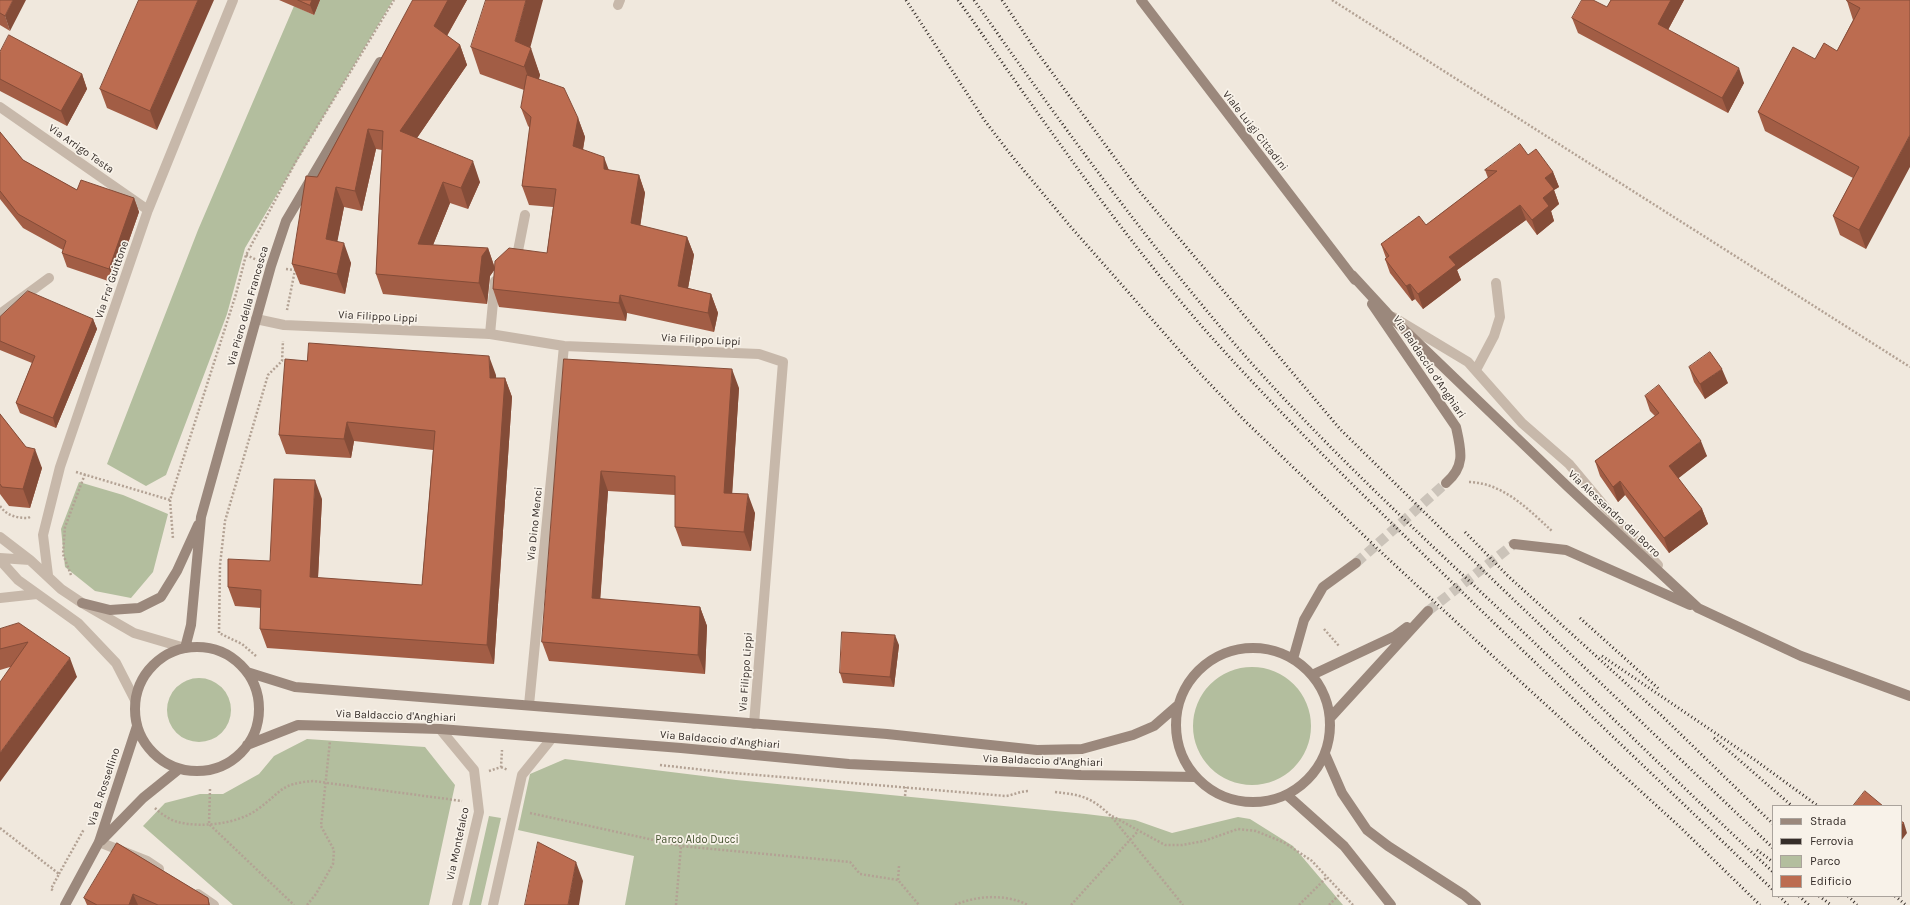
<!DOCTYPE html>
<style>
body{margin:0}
#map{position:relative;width:1910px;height:905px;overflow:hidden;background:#f0e8dd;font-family:Karla,sans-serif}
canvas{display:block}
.legend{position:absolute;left:1772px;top:805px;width:130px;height:92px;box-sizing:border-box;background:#f8f2e9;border:1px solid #aaa39c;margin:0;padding:5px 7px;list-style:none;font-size:12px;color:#352d29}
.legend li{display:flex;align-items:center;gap:8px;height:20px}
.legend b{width:20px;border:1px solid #aaa39c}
</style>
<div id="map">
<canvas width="1910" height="905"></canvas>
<ul class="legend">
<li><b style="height:5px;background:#9b887c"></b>Strada</li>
<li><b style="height:5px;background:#352d29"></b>Ferrovia</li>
<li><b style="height:11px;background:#b3be9e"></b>Parco</li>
<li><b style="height:11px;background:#bc6c50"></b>Edificio</li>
</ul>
</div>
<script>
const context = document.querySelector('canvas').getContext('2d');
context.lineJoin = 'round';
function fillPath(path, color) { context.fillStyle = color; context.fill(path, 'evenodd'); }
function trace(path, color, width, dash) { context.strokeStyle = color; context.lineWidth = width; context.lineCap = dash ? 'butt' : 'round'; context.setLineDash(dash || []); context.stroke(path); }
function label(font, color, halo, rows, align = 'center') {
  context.font = font + ' Karla,sans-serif'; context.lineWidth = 3.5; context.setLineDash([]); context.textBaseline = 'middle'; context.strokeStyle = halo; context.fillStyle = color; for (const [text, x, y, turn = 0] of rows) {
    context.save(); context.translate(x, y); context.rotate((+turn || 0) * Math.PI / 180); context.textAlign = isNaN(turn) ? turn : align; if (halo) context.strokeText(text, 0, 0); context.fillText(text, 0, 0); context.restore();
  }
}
fillPath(new Path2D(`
 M320,0H393L245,248L227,314L166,475L146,486L107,464L198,230L294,6L314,15Z
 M79,482L123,495L168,514L153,572L131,598L95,591L65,567L61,529Z
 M1193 726a59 59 0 1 1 118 0a59 59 0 1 1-118 0Z
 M167 710a32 32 0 1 1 64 0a32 32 0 1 1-64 0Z
 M307,739L425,747L455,785L429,905H233L143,826L165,803L200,794H223L259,774L274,756Z
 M565,759L736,780L1086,814L1135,820L1172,833L1238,817L1250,819L1293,846L1343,905H625L634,856L518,830L530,774Z
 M489,816L501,818L481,905H469Z`), '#b3be9e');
trace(new Path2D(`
 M1356,563L1446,483
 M1428,611L1514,544`), '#cbc3b9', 10, [10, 5]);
trace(new Path2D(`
 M1332,0L1910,367
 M246,255L257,260
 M286,269L295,270L287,310
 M76,472L170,500L236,294L246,255L295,163L394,0
 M1469,482C1503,483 1528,509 1552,531
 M170,500L173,539
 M0,506C7,516 17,518 28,518L30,517
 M71,575L63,554L65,527L85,474
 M1324,629L1339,646
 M256,656L242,644L219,633L220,565L225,521L268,375L282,361L283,341
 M660,765L722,772L1006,796C1014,795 1020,791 1029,791
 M501,767L508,770
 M489,771L501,767L502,750
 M210,789L209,824L294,905
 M1055,792C1082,795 1091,797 1111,816L1183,905
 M905,796L906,787
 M155,808C161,814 170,820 178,822C202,828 238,824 258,809C283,791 279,784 313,781L462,801
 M530,813L681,846L850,862L860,874L898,880L919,905
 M1112,816L1165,845H1182L1204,841L1238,829L1256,831L1285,843L1312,861L1353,905
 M0,828L59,874L51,889L54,891
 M59,874L84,829
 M898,880L899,866
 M307,905L316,894L333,864L334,850L321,826L330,741
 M676,905L681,846
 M955,905C978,895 1006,894 1028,905
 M1071,905L1138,831
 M1299,905L1326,878
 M1329,905L1342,892`), '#b3a294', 2.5, [2, 2]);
trace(new Path2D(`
 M618,5L620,0
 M513,260L517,256L525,215
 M1393,317L1468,362L1522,423L1569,464L1605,507L1658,565
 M490,334L495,281
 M1476,370L1494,336L1500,317L1496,283
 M99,842L147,861L159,869
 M198,894L214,905`), '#c7b8aa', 10);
trace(new Path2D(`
 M0,107L148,210
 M0,314L49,278
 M256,319L284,325L490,334L564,346L759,354L783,362L754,724
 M0,537L30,560L61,589L82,603L134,633L185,648
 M0,558L30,560
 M0,560L18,580L78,623L116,663L135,700
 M48,575L43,535L60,467L148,210L233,0
 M0,598L37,594
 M529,705L564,346
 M440,729L474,770L479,812L457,905
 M493,905L522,775L552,738`), '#c7b8aa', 10);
trace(new Path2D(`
 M1141,0L1355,280
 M1352,275L1387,313L1568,487L1698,608L1801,656L1910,696
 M1372,304L1456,427C1461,450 1466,466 1446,483
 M1514,544L1566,550L1690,605
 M82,603L110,610L139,608L161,597L177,571L198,525
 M135 709a62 62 0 1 1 124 0a62 62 0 1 1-124 0Z
 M1176 725a77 77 0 1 1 154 0a77 77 0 1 1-154 0Z
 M185,648L191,625L201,517L271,266L286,221L380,62
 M1293,659L1304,620L1323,587L1356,563
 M247,672L295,687L887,734L1037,750L1082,749L1133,735L1154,726L1177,706
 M1312,675L1395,636L1407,627
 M1330,718L1428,611
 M247,745L298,725L440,729L681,748L849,764L1081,775L1195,777
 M1325,754L1342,793L1367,830L1388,846L1464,895L1476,905
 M1287,795L1344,846L1391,905
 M101,841L143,798L179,769
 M65,905L99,842L137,726`), '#9b887c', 10);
trace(new Path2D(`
 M906,0L985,121L1011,155L1070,226L1194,367L1245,421L1381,552L1511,673L1680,827L1760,905
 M958,0C1039,114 1121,236 1214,340C1282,416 1354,486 1426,557C1541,669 1658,779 1773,890
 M974,0C1056,117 1140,233 1233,342C1321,444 1422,536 1519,628C1604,709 1687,792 1773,872
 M1002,0L1034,48L1140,192L1340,429L1490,577L1773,848
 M1465,532L1508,576L1662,716L1773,824
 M1580,618L1660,690
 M1602,656L1755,760L1818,806
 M1714,738L1792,806
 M1757,850L1773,862
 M1779,896L1788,905
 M1799,896L1809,905
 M1819,896L1831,905
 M1848,896L1857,905
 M1895,896L1906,905`), '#352d29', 3, [1, 3]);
fillPath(new Path2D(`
 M0,0L10,31L0,25Z
 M139,0L157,130L107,108L100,89Z
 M279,0H320L314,15Z
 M413,0H467L447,36L460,45L467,65L417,138L480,182L468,209L450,203L433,245L488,248L495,268L547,253L553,207L529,205L522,186L530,128L528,126L521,108L524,90L480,74L471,47L530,48L540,75L539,79L578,118L585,137L583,150L609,170L639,175L645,193L640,226L687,237L694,255L688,288L711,294L718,313L714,332L627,313L626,321L499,307L493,289L495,269L490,276L487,304L383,294L376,274L382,150L376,149L362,211L344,207L337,241L351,263L345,294L300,284L292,264L317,177Z
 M1611,0H1684L1668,30L1744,83L1728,113L1578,33L1572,18L1607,7Z
 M1910,0L1866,249L1840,235L1833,216L1853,178L1765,131L1758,112L1815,59L1837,51L1853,20L1847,1Z
 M0,52L82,74L87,89L67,126L0,91Z
 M0,132L23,160L77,190L134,198L139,212L114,283L67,267L62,253L63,250L23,228L0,199Z
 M1528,155L1553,172L1559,187L1554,190L1559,204L1551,211L1554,221L1537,235L1526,220L1457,270L1461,280L1423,309L1415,299L1412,301L1390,273L1385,259L1386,258L1381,244L1426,225L1488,178L1485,170Z
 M0,317L93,319L97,329L56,428L20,413L16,403L32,363L0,350Z
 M564,359L739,388L732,493L755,513L751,551L682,546L675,527V495L608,491L600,599L700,607L707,626L705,674L549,661L542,642Z
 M1689,367L1728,383L1705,399L1694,382Z
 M496,375V378H505L512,397L494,664L267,648L260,629L261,608L235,606L228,587L270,561L322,499L318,578L422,585L433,450L354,441L351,458L286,454L279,435Z
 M1645,396L1707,456L1678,478L1702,509L1708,524L1669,553L1625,495L1618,502L1600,476L1595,461L1655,416L1650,411Z
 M0,414L42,468L30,508L9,506L0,494Z
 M19,623L77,677L10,667L0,670V629Z
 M899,645L894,687L843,683L840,673Z
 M117,843L208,898L210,905H87L84,898Z`), '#a25d45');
fillPath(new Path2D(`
 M13,0H26L10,31L5,16Z
 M198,0H214L157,130L150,111Z
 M312,0H320L314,15L310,5Z
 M448,0H467L441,46L434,26Z
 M526,0H543L528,56L531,48L540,75L534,93L515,41Z
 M1671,0H1684L1663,39L1658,24Z
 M460,45L467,65L408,151L400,131Z
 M1739,68L1744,83L1728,113L1722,98Z
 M82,74L87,89L67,126L61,111Z
 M578,118L585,137L580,165L573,146Z
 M368,129L376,149L362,211L355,191Z
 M1910,135V167L1866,249L1859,230Z
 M604,157L611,176L604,169Z
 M473,161L480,182L468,209L461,188Z
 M1553,172L1559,187L1554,190L1559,204L1551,211L1554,221L1537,235L1532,220L1545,178Z
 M639,175L645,193L638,242L631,223Z
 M443,182L450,203L425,265L418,244Z
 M336,187L344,207L334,259L326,239Z
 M134,198L139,212L114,283L109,269Z
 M1520,205L1526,220L1457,270L1461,280L1423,309L1418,294L1449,257Z
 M687,237L694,255L685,305L678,286Z
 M344,243L351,263L345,294L337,274Z
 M488,248L495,269L490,276L487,304L479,283L482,256Z
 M1410,284L1415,299L1412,301L1406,286Z
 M711,294L718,313L714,332L708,313Z
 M620,295L627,313L626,321L619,303Z
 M93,319L97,329L56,428L53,418Z
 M489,356L496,375L497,397L490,378Z
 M732,369L739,388L731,512L724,493Z
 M1722,369L1728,383L1705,399L1700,384Z
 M505,378L512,397L494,664L487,645Z
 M347,422L354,441L351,458L344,439Z
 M1701,441L1707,456L1675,481L1669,466Z
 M35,449L42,468L30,508L23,489Z
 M601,471L608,491L599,617L592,598Z
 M315,480L322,499L317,596L310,577Z
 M1620,481L1625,495L1618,502L1613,487Z
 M748,494L755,513L751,551L744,532Z
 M1702,509L1708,524L1669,553L1664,538Z
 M700,607L707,626L705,674L698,655Z
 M895,635L899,645L894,687L890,677Z
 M70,658L77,677L0,782V753Z
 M1904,823L1907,833L1901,841V826Z
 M576,862L583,881L579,905H568Z
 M133,894L138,905H129Z`), '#844c38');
const building = new Path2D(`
 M0,0H13L5,16L0,13Z
 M139,0H198L150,111L100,89Z
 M298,0H312L310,5Z
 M413,0H448L434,26L460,45L400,131L473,161L461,188L443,182L418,244L488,248L482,256L479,283L376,274L383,131L368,129L355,191L336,187L326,239L344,243L337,274L292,264L306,176L317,177Z
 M486,0H526L515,41L531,48L524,67L471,47Z
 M1582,0H1593L1607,7L1611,0H1671L1658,24L1739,68L1722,98L1572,18Z
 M1847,0H1910V135L1859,230L1833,216L1859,167L1758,112L1793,47L1815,59L1824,43L1837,51L1860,8L1847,1Z
 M9,35L82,74L61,111L0,79V52Z
 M527,75L564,88L578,118L573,146L604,157V169L639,175L631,223L687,237L678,286L711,294L708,313L620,295L619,303L493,289L495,261L509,248L547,253L556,189L522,186L531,117L521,108Z
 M0,132L23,160L77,190L81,180L134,198L109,269L62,253L66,241L18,214L0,191Z
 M1520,144L1528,155L1536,149L1553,172L1545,178L1554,189L1543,198L1549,206L1532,220L1520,205L1449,257L1456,265L1418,294L1410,284L1406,286L1385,259L1389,256L1381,244L1419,216L1426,225L1497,171L1485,170Z
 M28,291L93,319L53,418L16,403L35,356L0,341V317Z
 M309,343L489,356L490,378H505L487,645L260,629L261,590L228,587V559L270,561L274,479L315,480L310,577L422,585L435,431L347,422L344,439L279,435L285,359L307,361Z
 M1710,352L1722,369L1700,384L1689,367Z
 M564,359L732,369L724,493L748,494L744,532L675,527V476L601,471L592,598L700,607L698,655L542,642Z
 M1659,385L1701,441L1669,466L1702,509L1664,538L1620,481L1613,487L1595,461L1659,413L1645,396Z
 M0,414L26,447L35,449L23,489L2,487L0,484Z
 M19,623L70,658L0,753V682L28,642L0,649V629Z
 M842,632L895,635L890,677L840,673Z
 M1865,791L1883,806H1853Z
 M1901,821L1904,823L1901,826Z
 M538,842L576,862L568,905H525Z
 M117,843L208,898L209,905H158L133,894L129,905H97L84,898Z`);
fillPath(building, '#bc6c50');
trace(building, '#844c38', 1);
label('11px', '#352d29', '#f8f2e9', [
 ["Viale Luigi Cittadini",1255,131,52],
 ["Via Arrigo Testa",81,149,35],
 ["Via Fra' Guittone",112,280,-71],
 ["Via Piero della Francesca",248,306,-74],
 ["Via Filippo Lippi",378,317,3],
 ["Via Filippo Lippi",701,340,3],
 ["Via Baldaccio d'Anghiari",1429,367,56],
 ["Via Alessandro dal Borro",1614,514,43],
 ["Via Dino Menci",535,524,-84],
 ["Via Filippo Lippi",746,672,-86],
 ["Via Baldaccio d'Anghiari",396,716,2],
 ["Via Baldaccio d'Anghiari",720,740,5],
 ["Via Baldaccio d'Anghiari",1043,761,2],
 ["Via B. Rossellino",104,787,-72],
 ["Via Montefalco",458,844,-78]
]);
label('11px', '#44522f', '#f8f2e9', [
 ["Parco Aldo Ducci",697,840]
]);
</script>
